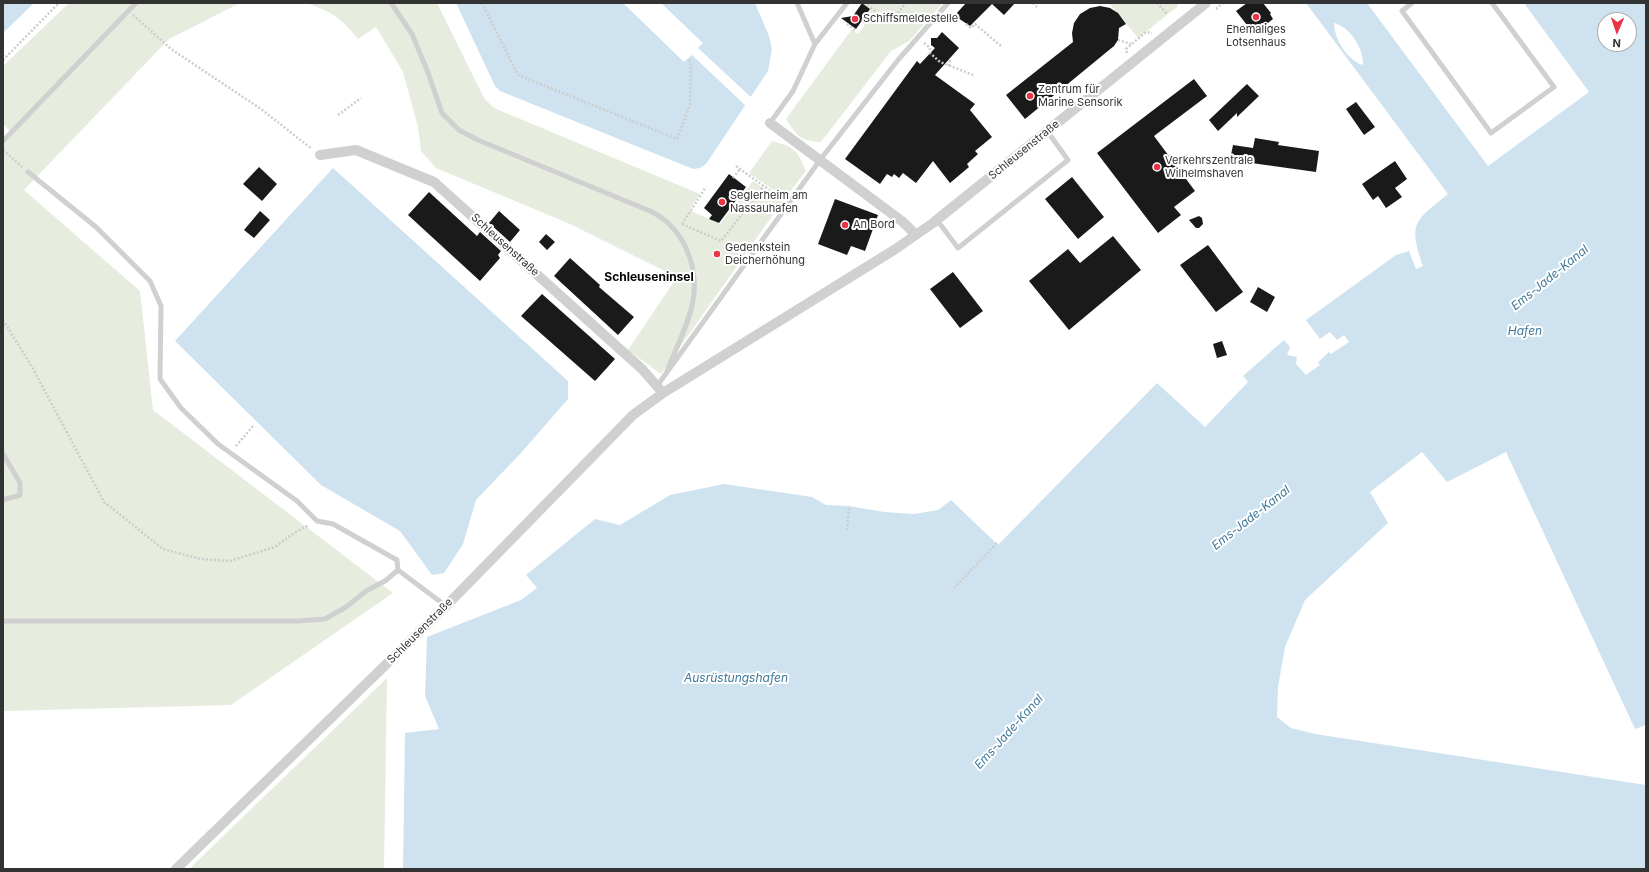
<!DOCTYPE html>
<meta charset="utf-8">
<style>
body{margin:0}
#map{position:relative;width:1649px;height:872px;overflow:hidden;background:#fff;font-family:Inter,sans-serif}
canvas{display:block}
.frame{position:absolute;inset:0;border:4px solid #333;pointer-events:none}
.north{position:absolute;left:1597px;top:12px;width:40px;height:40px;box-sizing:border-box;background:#fff;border:1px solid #adadad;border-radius:50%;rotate:182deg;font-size:11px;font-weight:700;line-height:16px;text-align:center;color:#333}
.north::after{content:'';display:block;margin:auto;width:14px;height:18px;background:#e93547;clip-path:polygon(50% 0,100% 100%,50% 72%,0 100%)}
</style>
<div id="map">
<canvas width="1649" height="872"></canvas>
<div class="frame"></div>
<div class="north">N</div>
</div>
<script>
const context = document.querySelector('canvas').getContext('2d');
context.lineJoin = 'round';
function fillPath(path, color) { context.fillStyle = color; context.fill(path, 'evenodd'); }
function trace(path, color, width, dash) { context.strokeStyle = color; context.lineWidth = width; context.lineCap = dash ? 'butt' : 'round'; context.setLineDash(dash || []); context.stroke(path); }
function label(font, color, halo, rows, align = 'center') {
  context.font = font + ' Inter,sans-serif'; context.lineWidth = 4; context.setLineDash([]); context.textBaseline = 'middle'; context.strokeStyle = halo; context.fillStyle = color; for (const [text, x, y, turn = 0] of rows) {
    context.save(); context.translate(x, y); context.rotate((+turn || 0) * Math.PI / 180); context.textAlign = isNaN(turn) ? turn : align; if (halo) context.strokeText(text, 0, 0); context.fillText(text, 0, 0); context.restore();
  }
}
fillPath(new Path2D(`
 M69,3H240L169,39L24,190L140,291L153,410L393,593L231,705L3,711V145L13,134L3,124V66Z
 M307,3H437L484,98L494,108L700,194L689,210L720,224L753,181L782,202L661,374L628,350L677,277L570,224L436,168L421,151L418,127L403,72L376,27L358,39C342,18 331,12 307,3Z
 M861,3H943L909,41L891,51L821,142C800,141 797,136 786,119L852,29L858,34L865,25L861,22L870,9Z
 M1109,3H1178L1177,7L1138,38Z
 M772,141C795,147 797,150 806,171L785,198L749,173Z
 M387,678L384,869H189Z`), '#e6ecde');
fillPath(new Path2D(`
 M3,3H34L3,33Z
 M456,3H755L769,36L772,49L768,71L706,164L700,168L693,169L500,91L495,86Z
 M1306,3H1367L1488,166L1589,92L1524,3H1646V725L1635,729L1506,452L1447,482L1422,452L1370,492L1388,523L1305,600L1285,647L1278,687L1277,717L1291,728L1315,734L1646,785V869H403L405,733L439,729L425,696L427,637L521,600L537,588L526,575L595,519L620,525L670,495L724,484L812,497L826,505L849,506L884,512L914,514L938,510L951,500L998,545L1157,383L1205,427L1248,382L1243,376L1284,340L1290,347L1287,355L1297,357L1296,364L1306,375L1320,365L1318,362L1329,352L1331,354L1349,342L1344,335L1337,340L1330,332L1320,339L1306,320L1396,255L1409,251L1416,269L1423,266C1408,222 1415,221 1448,194ZM1605,20H1629V44H1605ZM1334,23C1350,27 1364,49 1363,65C1347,60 1334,39 1334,23Z
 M333,168L568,381V399L521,453L476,500L463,544L444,573L432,575L400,531L321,485L175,341Z`), '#cee3ef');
fillPath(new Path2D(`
 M623,3H661L703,43L698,48L753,99L747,107L692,55L684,62Z`), '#fff');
fillPath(new Path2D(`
 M862,3L870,9L856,29L841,18L853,16Z
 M966,3H1015L1004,15L992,4L970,26L958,18L959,17L956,14Z
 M1247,3H1263L1271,13L1270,14L1273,19L1254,34L1236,11Z
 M1100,6L1110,8L1118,13L1126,24L1119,28L1118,40L1114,46L1025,119L1006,95L1073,42L1072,33L1074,23L1080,14L1090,8Z
 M942,32L959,48L935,75L975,104L970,110L992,137L975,151L978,154L967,164L969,167L950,183L933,161L916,183L903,173L899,178L894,174L892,177L887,174L880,184L845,159L917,61L920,64L935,48L931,45V38H937Z
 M1194,79L1207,96L1154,136L1195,191L1174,207L1181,215L1158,233L1097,153Z
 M1247,84L1259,96L1237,117V113L1218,131L1209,120Z
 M1356,102L1375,127L1364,135L1346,109Z
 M1255,138L1279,142L1278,145L1319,151L1316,172L1230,160L1233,145L1253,148Z
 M1395,161L1407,179L1395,188L1402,197L1386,208L1378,196L1373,200L1362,184Z
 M259,167L277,184L262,201L243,184Z
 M729,174L746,187L719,223L709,219L712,215L704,208Z
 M1072,177L1104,217L1078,239L1045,199Z
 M429,192L477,236L480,232L501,251L498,255L500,258L480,281L408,215Z
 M835,199L878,215L865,251L851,246L847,255L818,244Z
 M260,211L270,220L254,238L244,230Z
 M499,211L520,230L510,242L489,223Z
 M1199,216L1202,218L1203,224L1199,228H1196L1189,220Z
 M546,234L555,242L547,250L539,242Z
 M1113,236L1141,270L1069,330L1029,281L1068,249L1080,263Z
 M1208,245L1243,292L1216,312L1180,265Z
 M570,258L600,285L599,287L634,317L618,335L554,276Z
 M953,272L983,311L960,328L930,289Z
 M1258,287L1275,297L1267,312L1250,302Z
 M542,294L615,359L595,381L521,316Z
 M1222,341L1227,355L1217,358L1213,344Z`), '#1a1a1a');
trace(new Path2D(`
 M482,3L518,75L677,139L690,105L691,68L689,58
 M864,3L890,22L906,3
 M1033,3L1037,7
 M1157,3L1167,14
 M1216,9L1223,3
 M133,15L171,49L261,109L312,149
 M847,24L855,30L856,29
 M966,24L971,28L975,24L1001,46
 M1118,40L1131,44
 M924,43L930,48V53L940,62L973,75
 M1127,53L1126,49L1146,32L1152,33
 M3,60L59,3
 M949,66L950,58
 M338,115L361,98
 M3,150L22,167
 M736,166L783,200
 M733,178L740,169
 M682,224L721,241L764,186
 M682,224L706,187
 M770,242L781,267
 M3,320L32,367L104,502L163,549L201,559L230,561L275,547L294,533L309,525
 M236,446L253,426
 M847,530L849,506
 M954,588L998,542`), '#cdcdcd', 2.5, [2, 2]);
trace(new Path2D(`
 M391,3L412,34L427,70L442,113L459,130L478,140L650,211C667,219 678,231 686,248C707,294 684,328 667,371
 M1412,3L1402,11L1491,133L1554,87L1492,3
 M815,44L847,3
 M770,123L793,91L815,44L797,3
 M3,141L136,3
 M28,172L96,227L150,281L161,306L160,379L181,408L218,444L297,501L317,521L333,524L397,560L398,570L446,606
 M937,220L958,248L1068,160L1047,131
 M657,386L820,160L898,60L948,3
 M3,454L20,483V495L3,500
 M3,621H298L325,619L346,607L366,591L385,581L398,570`), '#d0d0d0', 5);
trace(new Path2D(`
 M770,123L903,222L916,235
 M320,155L356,150L434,182L642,369L663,393
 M176,869L446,606L633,415L663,393L894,250L933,223L1206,3`), '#d0d0d0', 10);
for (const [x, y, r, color] of [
 [1256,17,4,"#e93547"],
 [855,19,4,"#e93547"],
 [1030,96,4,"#e93547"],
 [1157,167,4,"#e93547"],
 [722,202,4,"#e93547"],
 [845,225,4,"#e93547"],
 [717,254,4,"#e93547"]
]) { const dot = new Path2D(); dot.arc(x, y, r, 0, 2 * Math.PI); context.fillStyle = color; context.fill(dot); trace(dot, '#fff', 1.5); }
label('11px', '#333', '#fff', [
 ["Schiffsmeldestelle",863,19],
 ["Ehemaliges",1256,30,"center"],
 ["Lotsenhaus",1256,43,"center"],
 ["Zentrum für",1038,90],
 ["Marine Sensorik",1038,103],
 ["Verkehrszentrale",1165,161],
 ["Wilhelmshaven",1165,174],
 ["Seglerheim am",730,196],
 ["Nassauhafen",730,209],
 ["An Bord",853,225],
 ["Gedenkstein",725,248],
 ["Deicherhöhung",725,261]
], 'left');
label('11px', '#333', '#fff', [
 ["Schleusenstraße",1024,150,-39],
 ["Schleusenstraße",505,245,42],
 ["Schleusenstraße",420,631,-45]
]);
label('bold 12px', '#000', '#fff', [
 ["Schleuseninsel",649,277]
]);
label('italic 12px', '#3d7799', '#fff', [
 ["Ems-Jade-Kanal",1550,278,-39],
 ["Hafen",1525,331],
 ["Ems-Jade-Kanal",1251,518,-38],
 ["Ausrüstungshafen",736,678],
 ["Ems-Jade-Kanal",1009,732,-48]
]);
</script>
